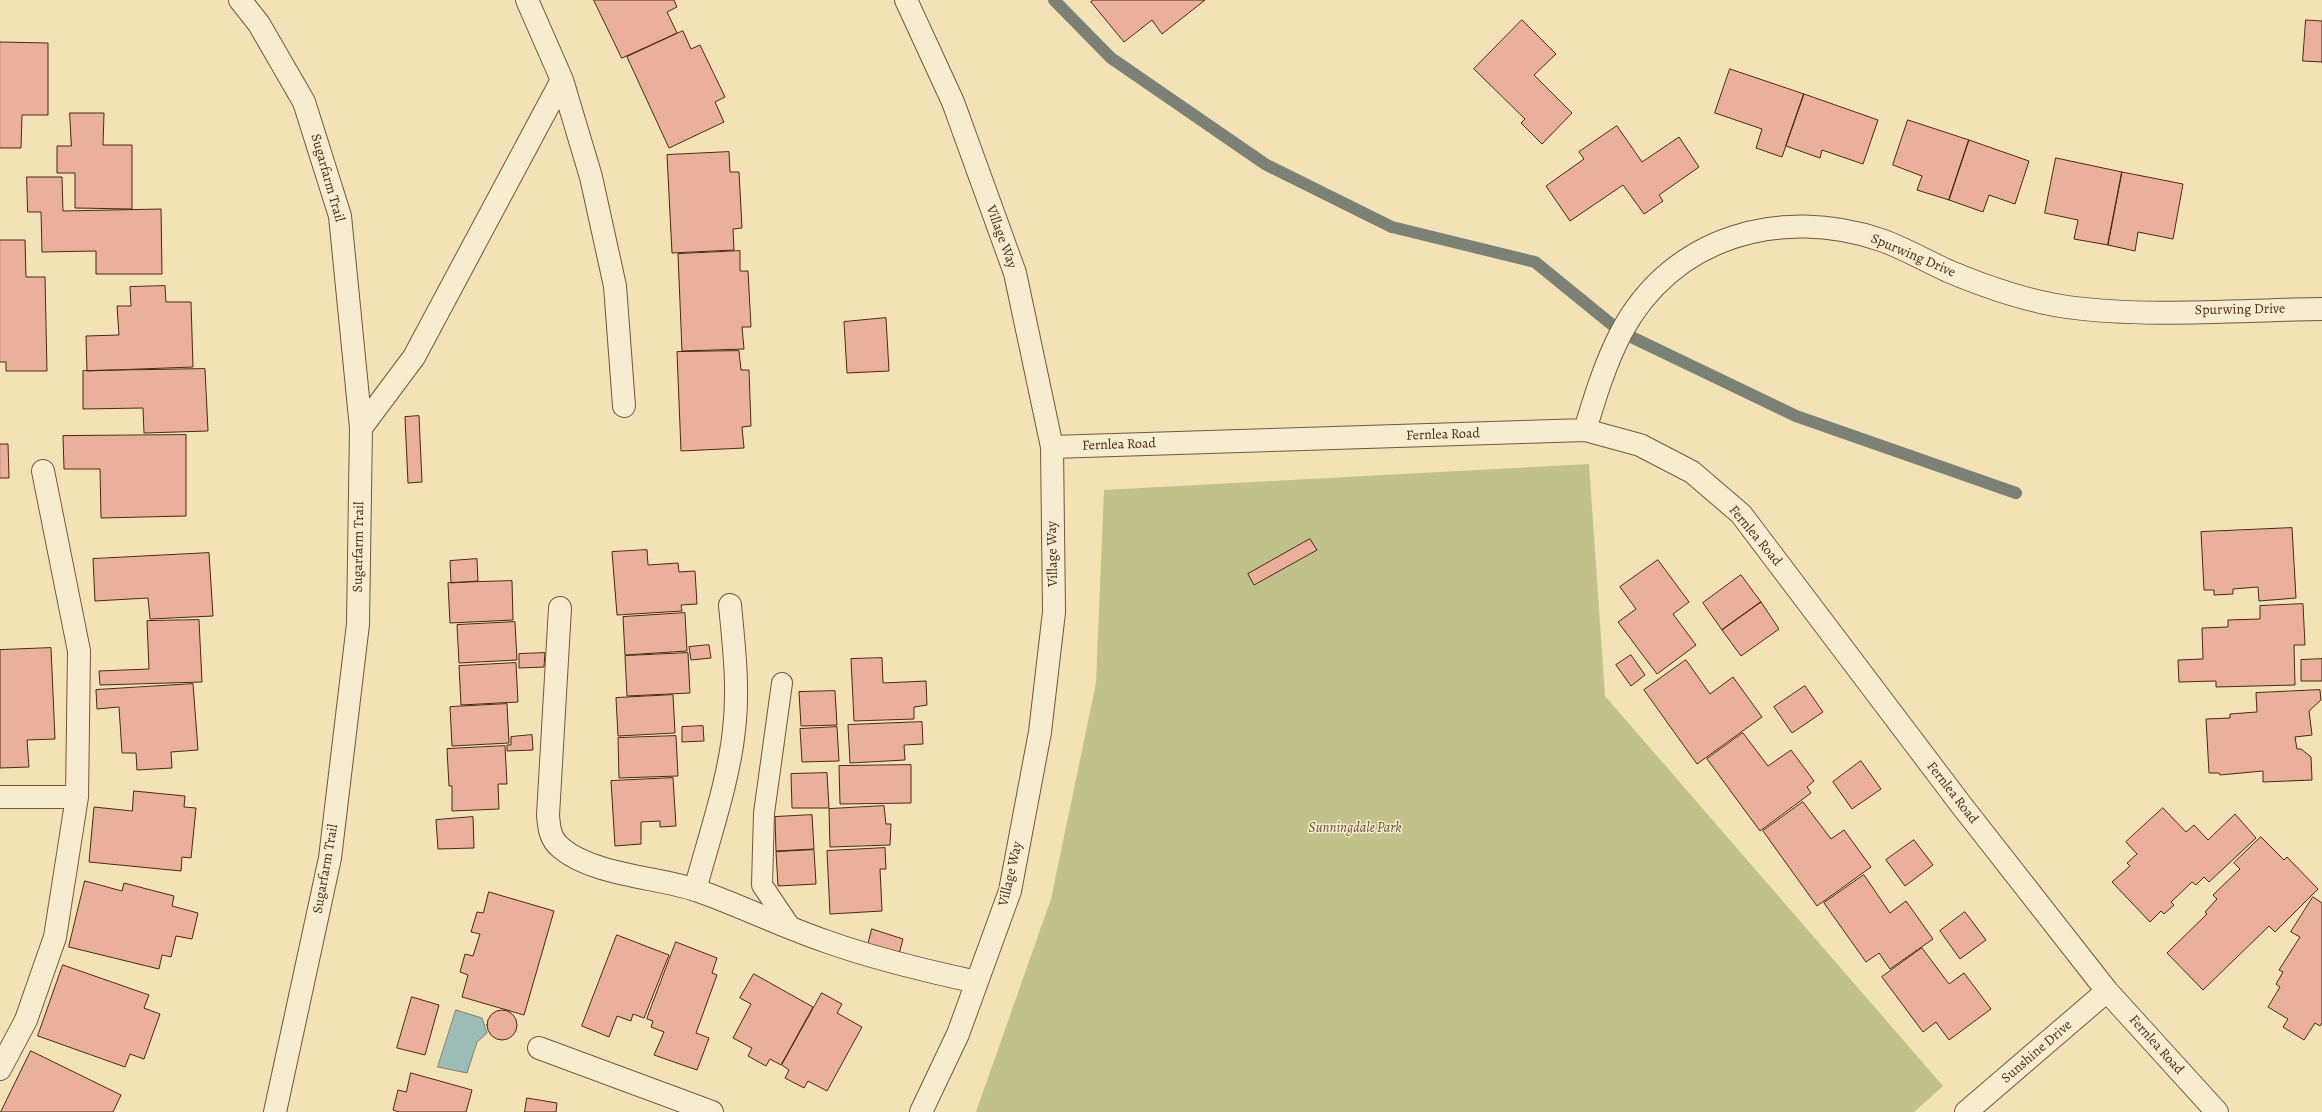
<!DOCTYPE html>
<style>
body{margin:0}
canvas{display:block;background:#f2e2b6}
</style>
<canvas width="2322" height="1112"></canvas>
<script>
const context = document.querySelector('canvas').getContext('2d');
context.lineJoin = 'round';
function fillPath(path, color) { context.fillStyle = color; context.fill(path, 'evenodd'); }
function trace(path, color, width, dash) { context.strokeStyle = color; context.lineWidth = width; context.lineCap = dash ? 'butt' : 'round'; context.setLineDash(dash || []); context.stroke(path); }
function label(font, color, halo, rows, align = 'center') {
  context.font = font + ' Alegreya,serif'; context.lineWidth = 3; context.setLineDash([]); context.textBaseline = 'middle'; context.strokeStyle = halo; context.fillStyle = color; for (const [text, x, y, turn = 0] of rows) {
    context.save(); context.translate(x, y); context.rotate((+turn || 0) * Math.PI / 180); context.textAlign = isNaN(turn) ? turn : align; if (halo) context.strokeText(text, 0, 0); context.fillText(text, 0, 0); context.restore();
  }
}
fillPath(new Path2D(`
 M1589,464L1605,696L1943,1086L1914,1112H976L1051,899L1096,683L1104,490Z`), '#c0c289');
const water = new Path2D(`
 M456,1010L482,1018L487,1033L477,1042L467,1073L438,1067Z`);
fillPath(water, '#9cbcb5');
trace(water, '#7b8175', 1);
trace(new Path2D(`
 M1054,0L1111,58L1265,164L1392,227L1535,262L1621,332L1796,416L2016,493`), '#7b8175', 12);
const building = new Path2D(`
 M594,0H674L677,7L667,12L677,33L622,58Z
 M1094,0H1205L1162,34L1152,20L1124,42L1091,2Z
 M1522,20L1556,54L1534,75L1572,113L1542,144L1521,123L1525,119L1474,69Z
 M2306,20L2322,21V62L2303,61Z
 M683,31L691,49L700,45L725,97L715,102L724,122L669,148L627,57Z
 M0,42L48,43V115H22L21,148H0Z
 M1730,69L1804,94L1782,157L1756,148L1762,129L1715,113Z
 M1804,94L1878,120L1863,164L1822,150L1820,158L1786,146Z
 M70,113H104L103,145H132V209L75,208V173H57V146H71Z
 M1908,120L1969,140L1949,200L1917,190L1922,176L1893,165Z
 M1617,126L1642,162L1679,137L1699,167L1659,195L1663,201L1644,214L1623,185L1570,221L1546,186L1584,159L1579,152Z
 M1969,140L2029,161L2015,204L1989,195L1983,212L1949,200Z
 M729,152L730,172H739L742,228L733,229L734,250L672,253L667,155Z
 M2056,158L2122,172L2108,245L2074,239L2078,220L2045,213Z
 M2122,172L2183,184L2173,239L2138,232L2135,251L2108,245Z
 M27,177H62L63,211L161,209L162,274H96V251L42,252L41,212H28Z
 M0,240H25L26,277H45L47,371H6V362H0Z
 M740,251V271H748L751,327H742L744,349L682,351L678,254Z
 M165,286L166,302H191L193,367L87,371L86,336L119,335L117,306H131L130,287Z
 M886,318L889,371L847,373L844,322Z
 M739,351L741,370H749L751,426L742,427L744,448L681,451L677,352Z
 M205,369L208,431L144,433L143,408L83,409V371Z
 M419,416L422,482L408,483L405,417Z
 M186,435V516L101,518L100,469H64L63,436Z
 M0,444H8L9,478H0Z
 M2292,528L2296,598L2259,601L2258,587L2233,589V594L2214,595V590H2204L2201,532Z
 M1310,539L1317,550L1254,585L1248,574Z
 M647,550L648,565L678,563L679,572L695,571L697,604L681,605L682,611L617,615L612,552Z
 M209,553L213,616L150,619L148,598L95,601L93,559Z
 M477,559L478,581L451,583L450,561Z
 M1658,560L1689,602L1673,614L1696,645L1657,674L1618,622L1636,609L1620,587Z
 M1741,575L1761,602L1722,630L1703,603Z
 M512,581L513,620L450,623L448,583Z
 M1761,602L1779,629L1741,656L1722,630Z
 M2303,604L2305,645H2294L2295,685L2216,687V681L2179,682L2178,660L2203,659L2202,628L2228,627V620L2260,619V606Z
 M685,613L687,651L625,655L623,617Z
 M199,620L202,682L100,685L99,671L149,669L147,621Z
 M515,622L517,660L459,663L457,625Z
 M709,645L711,658L691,660L689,647Z
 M51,648L55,739L27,740L29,767L0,768V650Z
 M545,653L544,667L519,668V654Z
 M688,653L690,693L627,696L625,656Z
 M1631,655L1645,675L1631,686L1616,665Z
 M882,658L883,683L926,681L927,705L914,707V719L854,721L851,659Z
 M2322,659V681H2301V660Z
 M1686,660L1710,694L1733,677L1762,717L1697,764L1644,690Z
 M516,663L518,702L461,705L459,666Z
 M193,684L198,750L171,752L172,768L137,770L136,753H122L119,707L97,709L96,690Z
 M1805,686L1823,712L1792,733L1774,707Z
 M2320,690L2321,700L2309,711L2312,735L2295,737L2297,749H2301L2311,757L2312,780L2263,782V771L2220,775L2219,773H2209L2206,719L2230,718V714L2257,712L2256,693Z
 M835,691L837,725L801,726L799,692Z
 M673,695L675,733L618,736L616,698Z
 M507,704L509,743L452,746L450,707Z
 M922,722L923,744L904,745L905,760L850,763L848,725Z
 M703,726L704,741L682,742V727Z
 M837,727L839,761L802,762L800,729Z
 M1743,733L1768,766L1791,750L1814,781L1807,787L1811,793L1760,831L1707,759Z
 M532,735L533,750L507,751V745H511V737Z
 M676,736L678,776L619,778L618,738Z
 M505,746L507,784H498L499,809L452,811V786H449L447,749Z
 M1861,761L1881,789L1852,809L1833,782Z
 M911,765V803L840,804L839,766Z
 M827,773L829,808H792L791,774Z
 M673,778L676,826L660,827V821L641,822V844L615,846L611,781Z
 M134,791L185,796L184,807L196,808L191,858L182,857L181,871L89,862L94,807L132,811Z
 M1803,802L1831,839L1844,830L1871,867L1817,906L1763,831Z
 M884,806L886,824H891L890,845L830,847L829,809Z
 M2163,808L2186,832L2194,825L2208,840L2235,814L2256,838L2209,882L2204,877L2196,885L2192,882L2171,902L2174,905L2164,914L2161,911L2150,922L2112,882L2130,866L2127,863L2137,854L2126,842Z
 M812,815L814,849L776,851L775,817Z
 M473,817L474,848L438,849L436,820Z
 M2261,837L2284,860L2287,857L2318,889L2275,932L2269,926L2203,990L2167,953L2207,914L2205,912L2217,899L2213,895L2240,869L2234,863Z
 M1914,840L1933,865L1905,886L1886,860Z
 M885,848L886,869H880L882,911L830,914L827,851Z
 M814,850L816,884L778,886L776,852Z
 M1864,875L1890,913L1906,901L1933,939L1890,969L1879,953L1866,962L1824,903Z
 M85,881L122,891L124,883L174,896L172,906L198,913L192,939L176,936L171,957L162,955L159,969L69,947Z
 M489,892L554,911L524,1015L462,997L468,975L460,972L465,954L473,956L480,934L471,932L477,912L483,913Z
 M2313,897L2322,903V1023L2320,1026L2315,1023L2304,1040L2283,1027L2288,1019L2268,1007L2280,987L2276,984L2283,972L2279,970L2300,937L2291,932Z
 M1965,912L1986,940L1960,959L1940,931Z
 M872,929L903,939L899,954L868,945Z
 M617,935L669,955L644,1018L633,1014L631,1021L617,1016L609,1037L582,1026Z
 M676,942L717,958L712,973L717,975L696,1033L709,1038L697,1070L654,1055L664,1032L651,1027L653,1021L647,1019Z
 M1922,948L1949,984L1964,973L1991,1009L1949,1040L1936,1022L1923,1032L1882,977Z
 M63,965L149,995L144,1008L160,1014L144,1059L130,1054L125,1067L38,1036Z
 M754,974L813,1007L781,1065L770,1059L766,1066L748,1056L752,1048L733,1038L751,1004L740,998Z
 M822,993L842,1004L837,1013L862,1027L827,1091L808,1081L804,1088L785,1078L789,1070L782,1065Z
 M412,997L439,1005L425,1055L397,1048Z
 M487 1025a15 15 0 1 1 30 0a15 15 0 1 1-30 0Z
 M31,1051L121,1095L113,1112H1Z
 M411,1073L472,1090L466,1112H399L393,1110L398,1090L406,1092Z
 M527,1098L557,1103L556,1112H525Z`);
fillPath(building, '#ebb09b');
trace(building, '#492815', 1);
const service = new Path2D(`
 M782,683L764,813L762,885L791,928`);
const minor = new Path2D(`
 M240,0L259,24L304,102L340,216L361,428L358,624L330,858L275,1112
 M527,0L562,80L591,177L615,286L624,406
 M906,0L953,102L1015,273L1052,447L1054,612L1040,732L1010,891L958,1034L921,1112
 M361,428L414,357L562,80
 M1585,430C1595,397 1605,364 1621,333C1672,236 1781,206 1881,240C1904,248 1926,261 1948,271C1986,287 2026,301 2067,307C2147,318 2241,310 2322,309
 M1052,447L1585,430L1640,445L1692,472L1741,514L1962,806L2107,991L2217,1112
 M560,608L548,815C549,828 550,839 561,848C593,875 656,877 696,890C739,905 781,926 825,941C875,959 926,971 977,982
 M0,797H77
 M695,890C708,841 729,780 734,730C739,688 734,647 730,605
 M539,1048L712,1112
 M0,1069L26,1020L55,937L77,797L79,651L43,471
 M1966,1112L2107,991`);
trace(service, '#73563d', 22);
trace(minor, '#73563d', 24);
trace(service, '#f7ecd0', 20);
trace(minor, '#f7ecd0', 22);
label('14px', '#492815', '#f7ecd0', [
 ["Sugarfarm Trail",327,178,74],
 ["Village Way",1001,237,70],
 ["Spurwing Drive",1913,256,23],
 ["Spurwing Drive",2240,310,-1],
 ["Fernlea Road",1443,435,-2],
 ["Fernlea Road",1119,445,-2],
 ["Fernlea Road",1755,536,50],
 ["Sugarfarm Trail",359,547,-89],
 ["Village Way",1053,554,-91],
 ["Fernlea Road",1952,793,52],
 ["Sugarfarm Trail",326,869,-80],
 ["Village Way",1011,874,-77],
 ["Fernlea Road",2156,1045,48],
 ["Sunshine Drive",2037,1052,-41]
]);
label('italic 14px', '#674e32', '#f7ecd0', [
 ["Sunningdale Park",1355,829]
]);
</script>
